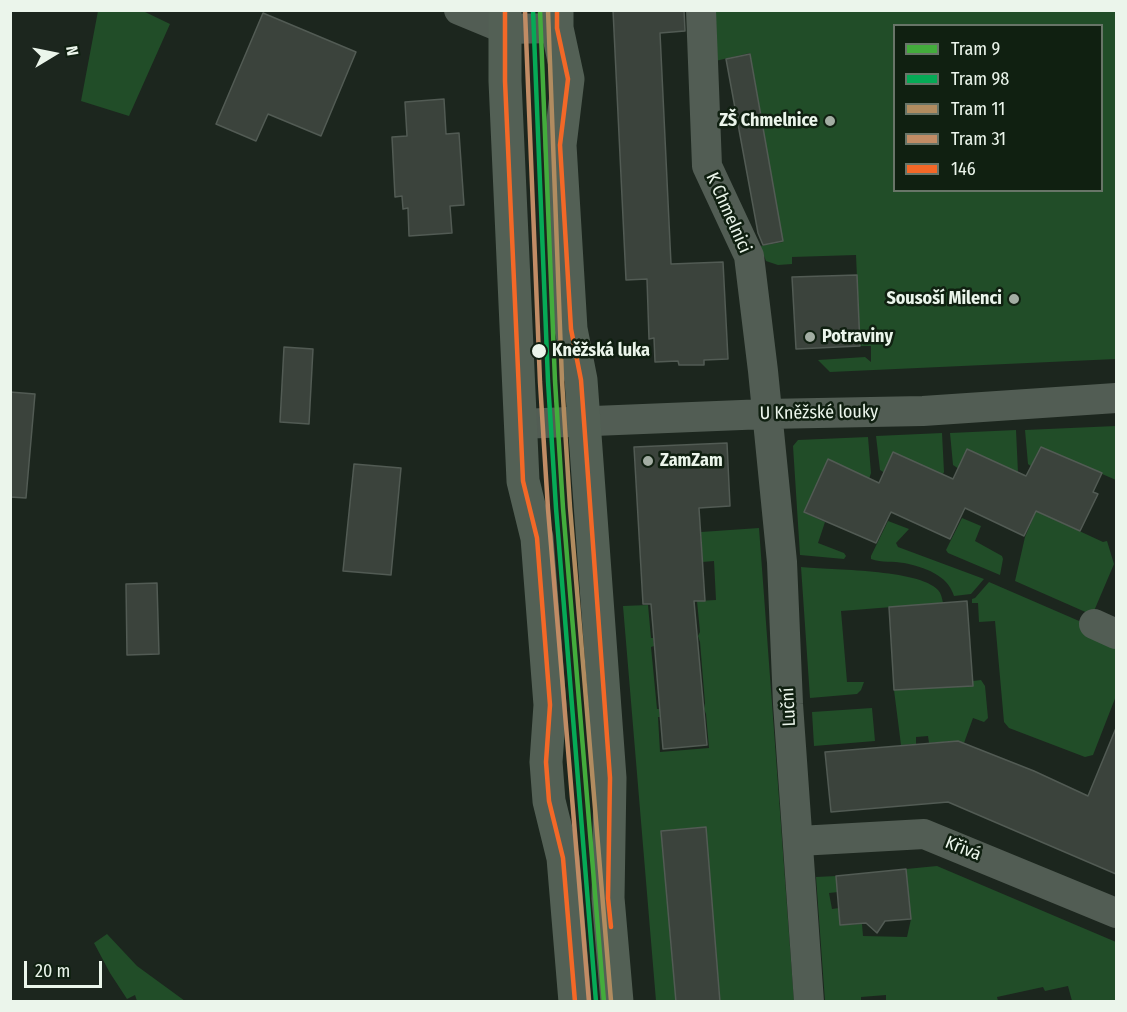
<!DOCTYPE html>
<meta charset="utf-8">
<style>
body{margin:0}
#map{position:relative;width:1127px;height:1012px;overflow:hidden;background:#1c261e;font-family:"Fira Sans Condensed",sans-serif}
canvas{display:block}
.frame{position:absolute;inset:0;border:12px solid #ebf5eb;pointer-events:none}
.legend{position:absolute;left:893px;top:24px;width:210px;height:168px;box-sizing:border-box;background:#102011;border:2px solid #687568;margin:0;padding:8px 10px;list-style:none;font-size:18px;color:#ebf5eb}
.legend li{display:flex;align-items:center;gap:12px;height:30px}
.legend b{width:30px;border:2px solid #687568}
.north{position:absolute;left:24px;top:24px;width:60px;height:60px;-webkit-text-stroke:4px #102011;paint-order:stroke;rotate:80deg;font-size:16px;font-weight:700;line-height:24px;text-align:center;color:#ebf5eb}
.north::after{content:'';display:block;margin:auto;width:21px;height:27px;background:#ebf5eb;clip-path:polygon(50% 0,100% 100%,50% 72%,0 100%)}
.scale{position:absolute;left:24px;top:961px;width:78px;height:27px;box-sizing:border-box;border:3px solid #ebf5eb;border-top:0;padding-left:8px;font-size:18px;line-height:21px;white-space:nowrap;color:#ebf5eb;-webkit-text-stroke:4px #102011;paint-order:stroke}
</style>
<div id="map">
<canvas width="1127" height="1012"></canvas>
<div class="frame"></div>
<ul class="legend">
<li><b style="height:8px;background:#43ac3c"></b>Tram 9</li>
<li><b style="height:8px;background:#06aa56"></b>Tram 98</li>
<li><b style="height:8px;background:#b18c60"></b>Tram 11</li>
<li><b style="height:8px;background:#c18c65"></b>Tram 31</li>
<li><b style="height:8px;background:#f36827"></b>146</li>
</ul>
<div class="north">N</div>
<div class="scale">20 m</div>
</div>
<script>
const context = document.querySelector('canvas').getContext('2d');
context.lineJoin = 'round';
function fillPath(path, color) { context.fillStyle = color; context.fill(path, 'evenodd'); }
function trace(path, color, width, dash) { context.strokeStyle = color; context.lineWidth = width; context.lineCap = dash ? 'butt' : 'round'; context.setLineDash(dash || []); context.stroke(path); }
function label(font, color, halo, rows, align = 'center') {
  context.font = font + ' "Fira Sans Condensed",sans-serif'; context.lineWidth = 5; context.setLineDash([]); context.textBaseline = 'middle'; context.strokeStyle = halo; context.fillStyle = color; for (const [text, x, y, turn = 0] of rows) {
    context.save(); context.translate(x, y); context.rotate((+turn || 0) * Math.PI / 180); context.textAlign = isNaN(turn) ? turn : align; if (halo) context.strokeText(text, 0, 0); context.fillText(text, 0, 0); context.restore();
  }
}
fillPath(new Path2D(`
 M98,11H143L170,24L129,116L81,101Z
 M709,11H1116V359L830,372L818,360L865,357L871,362V346H860L856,255L792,257V264L778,265L766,261L760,246L783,242L750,53L711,62ZM894,26H1102V190H894Z
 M1116,426V480L1042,448L1032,467L1028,464L1025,430Z
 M1016,430L1018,473L959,469L953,465L950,433Z
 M942,433L944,472L942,476L885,473L880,470L876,436Z
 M868,437L871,473L869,479L829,460L805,513L825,522L818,543L844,553L846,556L844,559L800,555L793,446L798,440Z
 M1036,511L1103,542L1107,541L1114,564L1094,611L1090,614L1015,581L1025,537Z
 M962,518L981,526L975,541L1002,556L1003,559L1000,575L948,553L946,550Z
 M888,521L909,529L896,543L898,547L984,579L971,594L954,596C948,575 924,567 904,563C893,561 882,563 871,559V556Z
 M759,528L794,1001H720L705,827L661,831L676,1001H656L623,606L648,605L651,638H653L654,646L651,647L657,709H659L660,717H658L660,752L709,748L706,714L704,709L705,703L700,642L698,636L700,632L697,601L716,600L714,561L702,562L701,532Z
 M801,567C830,570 919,569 938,590C941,593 942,598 943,603L841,611L847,682H864L861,690L857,694L810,698Z
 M989,582L1093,627L1116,648V696L1093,755L1085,757L1009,728L1004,722L995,621L979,622L978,603H972V599L975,598Z
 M981,680L985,686L988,718L984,722L973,718L964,743L958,741L929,743L928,736L916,737V744L901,745L894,690L973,685V681Z
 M872,708L875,741L814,746L812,712Z
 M937,866L1116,942V1001H1072L1068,986L1045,991L1043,987L997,997L998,1001H886V995L861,997V1001H825L816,877L836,876L838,892L829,893L832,909L839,908L840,925L862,924L863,936L907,937L911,919L906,869Z
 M107,934L137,966L185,1001H137L135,995L127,999L110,973L94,943Z`), '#214d28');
const building = new Path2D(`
 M613,10H684L685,31L660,33L671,264L723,262L728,359L704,360V365H679L678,361L655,362L654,338L649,339L647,279L626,280Z
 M263,13L356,52L321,136L268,114L256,141L216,124Z
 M750,54L783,241L763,245L758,233L726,59Z
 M444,99L446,134L459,133L464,205L450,206L452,233L409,236L408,208L403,209L402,196L395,197L392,137L407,136L405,102Z
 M857,275L860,346L796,349L792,277Z
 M284,347L313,349L309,424L280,422Z
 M10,392L35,394L26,498L10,497Z
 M727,443L730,506L699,508L705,601H694L707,745L663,749L651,604H643L634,447Z
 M1041,447L1102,473L1093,492L1098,494L1080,531L1036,511L1024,536L965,508L950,539L891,512L876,543L804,512L828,459L879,483L893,452L953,479L967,449L1026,476Z
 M354,464L401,468L391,575L343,571Z
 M157,583L159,654L127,655L126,584Z
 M967,601L973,686L894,690L889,607Z
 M1116,728V874L948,802L831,812L825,752L958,741L1034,771L1088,796Z
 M706,827L720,1002H676L661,831Z
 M906,869L911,919L885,921L877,933L866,923L840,925L836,876Z`);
fillPath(building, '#3b433c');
trace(building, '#525b54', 1.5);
trace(new Path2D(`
 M459,10L505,29L557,28
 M701,10L707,166L749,256L763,371L782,562L788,704L809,1002
 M520,424L766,414L923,411L1116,398
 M1094,624L1116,634
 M799,841L924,834L1116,913`), '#525d54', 30);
trace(new Path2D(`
 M505,10V81L523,481L537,538L550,705L546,762L549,801L563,858L575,1002
 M557,10V28L568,79L560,145L571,329L581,380L610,778L608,898L617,1002`), '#536055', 33);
trace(new Path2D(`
 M505,10V81L523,481L537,538L550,705L546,762L549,801L563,858L575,1002
 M557,10V28L568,79L560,145L571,329L581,380L610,778L608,898L611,927`), '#f36827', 4.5);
trace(new Path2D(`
 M540,10L555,381L563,508L604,1002`), '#43ac3c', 4.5);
trace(new Path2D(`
 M533,10L548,381L556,508L596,1002`), '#06aa56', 4.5);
trace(new Path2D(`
 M548,10L562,381L570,507L611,1001`), '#b18c60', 4.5);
trace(new Path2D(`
 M525,11L540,382L548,509L589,1002`), '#c18c65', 4.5);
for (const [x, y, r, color] of [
 [830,121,6,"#a3ada3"],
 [1014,299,6,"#a3ada3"],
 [810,337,6,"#a3ada3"],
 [539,351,8,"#ebf5eb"],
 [648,461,6,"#a3ada3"]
]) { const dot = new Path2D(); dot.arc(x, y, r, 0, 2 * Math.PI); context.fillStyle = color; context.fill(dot); trace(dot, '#102011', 2); }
label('bold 18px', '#ebf5eb', '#102011', [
 ["ZŠ Chmelnice",818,121],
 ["Sousoší Milenci",1002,299],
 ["Potraviny",822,337,"left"],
 ["ZamZam",660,461,"left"]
], 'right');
label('18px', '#ebf5eb', '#102011', [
 ["K Chmelnici",728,213,66],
 ["U Kněžské louky",819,413,-1],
 ["Luční",789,707,-93],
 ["Křivá",963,849,22]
]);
label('bold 18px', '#ebf5eb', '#102011', [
 ["Kněžská luka",552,351]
], 'left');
</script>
